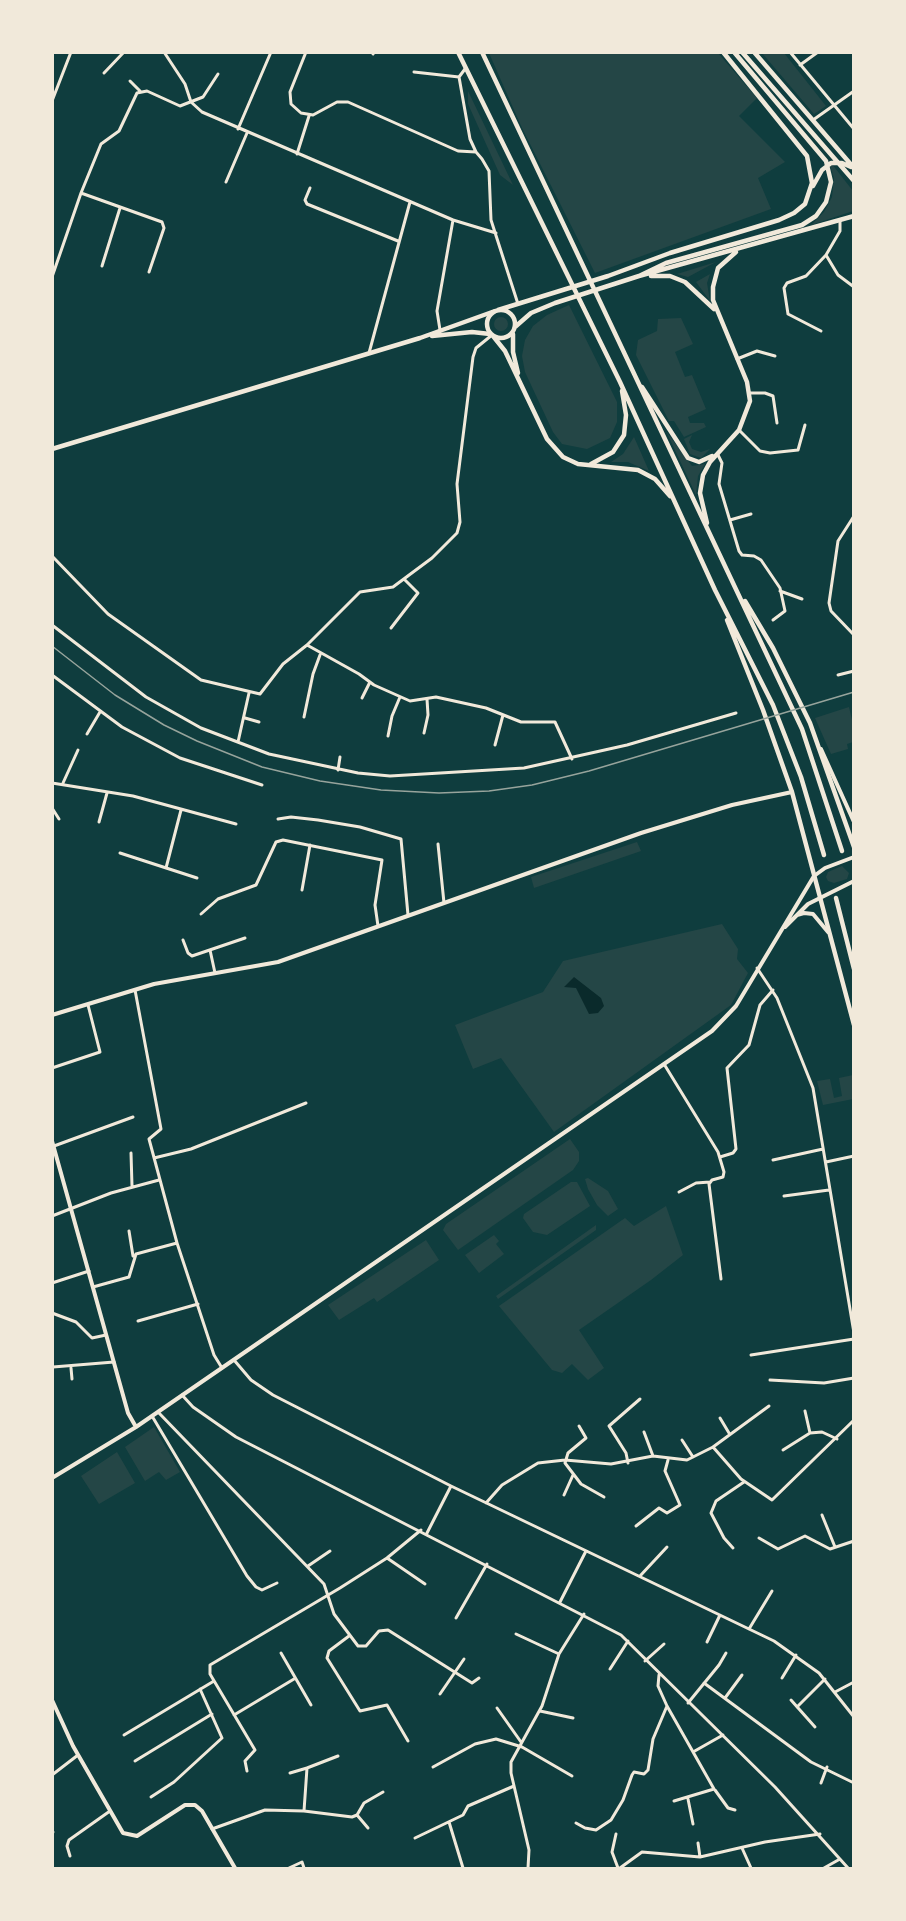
<!DOCTYPE html>
<style>
body{margin:0}
#map{position:relative;width:906px;height:1921px;overflow:hidden;background:#0f3d3e;font-family:Ubuntu,sans-serif}
canvas{display:block}
.frame{position:absolute;inset:0;border:54px solid #f1e9da;pointer-events:none}
</style>
<div id="map">
<canvas width="906" height="1921"></canvas>
<div class="frame"></div>
</div>
<script>
const g = document.querySelector('canvas').getContext('2d');
g.lineJoin = 'round';
function paint(path, color) { g.fillStyle = color; g.fill(path, 'evenodd'); }
const shape = rows => new Path2D(rows.map(r => 'M' + r).join(''));
function strokePath(path, color, width, dash) { g.strokeStyle = color; g.lineWidth = width; g.lineCap = dash ? 'butt' : 'round'; g.setLineDash(dash || []); g.stroke(path); }
paint(shape([
 [489,53,718,53,757,98,739,116,785,162,758,178,771,209,595,273,522,128],
 [762,53,784,53,826,106,814,114],
 [468,91,513,185,500,175,468,104],
 [828,159,853,191,853,211,811,225,824,212,832,197,834,178],
 [716,262,688,277,677,274],
 [710,274,707,283,710,301,696,282],
 [569,305,617,402,617,422,610,438,587,449,562,444,553,432,525,372,522,356,525,340,533,326,547,315],
 '494 324a7 7 0 1 1 14 0a7 7 0 1 1-14 0Z',
 [681,318,693,344,675,352,685,377,692,375,706,409,688,417,690,423,704,423,706,427,684,437,674,421,669,421,636,355,638,340,657,331,658,319],
 [666,431,692,466,705,464,698,476,696,495],
 [692,435,689,442,692,449,701,452,710,449,701,458,690,454,684,439],
 [634,437,649,471,628,462,611,462,623,454],
 [849,707,853,724,853,742,847,744,848,749,831,754,815,718],
 [637,842,641,851,534,888,531,877],
 [842,866,849,873,847,879,834,883,828,881,826,877,828,872],
 [722,924,738,949,737,959,748,973,731,1005,554,1132,501,1058,473,1069,455,1025,543,992,563,961],
 [853,1075,853,1099,823,1105,817,1081,830,1079,834,1098,842,1096,839,1078],
 [570,1139,579,1152,579,1161,573,1170,458,1250,443,1230,446,1224],
 [588,1178,608,1191,618,1209,608,1216,597,1205,588,1189,585,1179],
 [571,1182,577,1182,590,1206,547,1235,533,1232,523,1218,524,1214],
 [666,1206,683,1255,651,1280,579,1330,604,1368,588,1380,572,1364,562,1373,552,1370,499,1306,625,1218,634,1226],
 [596,1225,596,1230,498,1299,496,1296],
 [494,1235,499,1241,496,1244,504,1254,479,1273,465,1255],
 [426,1240,439,1260,377,1302,374,1298,339,1320,328,1305],
 [154,1427,180,1472,166,1480,159,1472,145,1481,125,1447],
 [117,1452,135,1483,99,1504,81,1476]
]), '#244646');
paint(shape([
 [574,977,601,998,604,1006,598,1013,589,1014,576,988,564,987]
]), '#0a2a2b');
strokePath(shape([
 [164,52,185,84,191,102,202,112,453,220,437,311,440,330],
 [306,52,290,92,291,104,301,113,313,115,337,102,348,102,458,151,476,152,482,159,489,171,491,220,518,304],
 [790,52,854,129],
 [373,54,374,52],
 [800,65,818,52],
 [465,69,459,77,470,139,476,152],
 [414,72,459,77],
 [104,73,124,52],
 [130,81,140,91],
 [52,101,71,52],
 [813,120,854,91],
 [238,129,271,52],
 [297,154,309,116],
 [226,182,247,133],
 [310,188,305,200,307,204,398,241],
 [81,193,162,222,164,228,149,272],
 [453,220,496,233],
 [840,221,840,231,826,255,838,275,854,287],
 [102,266,120,208],
 [52,277,81,193,101,144,119,131,137,93,147,91,180,106,203,97,218,74],
 [821,331,788,314,784,288,787,283,806,276,826,255],
 [369,353,410,202],
 [737,359,757,351,775,356],
 [750,393,765,393,773,396,777,423],
 [739,430,760,451,770,453,798,450,805,425],
 [718,455,722,463,719,484,739,551,742,555,754,556,761,560,780,588,785,611,773,620],
 [854,516,838,541,829,603,831,611,854,635],
 [730,520,751,514],
 [52,556,108,614,201,680,260,694,283,664,307,645,360,592,393,587,432,558,457,533,460,522,457,484,473,357,476,348,492,335],
 [780,591,802,599],
 [52,625,146,697,201,728,269,754,358,773,390,776,524,768,627,745,736,713],
 [391,628,418,593,404,579],
 [307,645,359,674,374,685,410,701,436,697,486,708,521,722,555,722,572,759],
 [52,675,122,727,180,758,262,785],
 [838,675,854,671],
 [362,698,370,682],
 [854,707,854,713],
 [304,717,313,674,320,655],
 [245,718,259,722],
 [424,733,428,715,427,699],
 [87,734,100,712],
 [388,736,392,716,400,697],
 [238,742,249,693],
 [495,745,503,715],
 [338,770,340,757],
 [52,783,133,796,236,824],
 [63,783,78,750],
 [52,808,59,819],
 [278,819,291,817,318,820,360,827,401,839,408,915],
 [99,822,107,793],
 [438,844,444,903],
 [120,853,197,878],
 [166,868,181,810],
 [302,890,310,845],
 [201,914,218,899,256,885,276,842,283,840,382,860,375,905,378,926],
 [183,940,188,953,192,956,245,938],
 [210,950,215,973],
 [757,968,777,998,813,1088,854,1333],
 [135,990,161,1129,149,1139,177,1243,214,1355,222,1368],
 [664,1064,718,1152,724,1172,723,1177,712,1180,709,1184,721,1279],
 [52,1068,100,1052,88,1005],
 [54,1146,133,1117],
 [131,1153,132,1186],
 [720,1157,733,1153,736,1149,727,1068,749,1045,760,1005,773,990],
 [154,1158,191,1149,306,1103],
 [773,1160,823,1149],
 [826,1162,854,1156],
 [679,1192,696,1183,710,1182],
 [784,1196,829,1190],
 [52,1216,111,1193,159,1180],
 [129,1231,133,1256],
 [52,1283,89,1271],
 [93,1287,129,1277,136,1254,177,1243],
 [52,1313,76,1322,92,1338,106,1335],
 [138,1321,198,1304],
 [751,1355,854,1339],
 [234,1360,251,1380,273,1395,451,1486,774,1641,819,1673,854,1717],
 [53,1367,114,1362],
 [71,1368,72,1379],
 [770,1380,824,1383,854,1378],
 [182,1395,193,1407,236,1437,621,1635,775,1787,848,1868],
 [805,1411,810,1433],
 [158,1412,324,1584,334,1614,358,1646,366,1646,379,1631,388,1630,472,1683,479,1678],
 [152,1416,247,1576,256,1587,262,1590,277,1583],
 [720,1418,729,1433],
 [579,1426,586,1438,568,1453,565,1463,581,1484,604,1497],
 [644,1432,653,1456],
 [682,1440,693,1457],
 [713,1447,741,1479,772,1500,854,1420],
 [783,1450,810,1433,822,1432,837,1439],
 [628,1463,626,1453,609,1426,640,1399],
 [564,1495,573,1475],
 [486,1503,502,1485,538,1463,565,1460,611,1464,653,1456,687,1460,713,1447,769,1406],
 [822,1515,835,1547],
 [636,1526,659,1508,667,1513,680,1505,665,1471,668,1460],
 [427,1533,451,1486],
 [759,1538,778,1549,805,1536,830,1549,854,1541],
 [733,1548,724,1538,711,1513,716,1501,744,1482],
 [387,1558,425,1584],
 [308,1566,330,1551],
 [640,1576,667,1547],
 [560,1602,586,1551],
 [456,1618,487,1564],
 [749,1629,772,1591],
 [516,1634,559,1654],
 [349,1636,329,1651,327,1658,360,1711,387,1705,408,1741],
 [707,1642,720,1615],
 [281,1653,311,1705],
 [645,1661,664,1644],
 [610,1669,628,1641],
 [659,1675,658,1686,667,1706,714,1789,674,1801],
 [782,1678,796,1655],
 [704,1683,811,1762,854,1783],
 [835,1692,854,1682],
 [440,1694,464,1659],
 [725,1698,742,1675],
 [791,1700,815,1727],
 [688,1703,719,1665,726,1653],
 [797,1707,825,1679],
 [497,1708,521,1742],
 [540,1711,573,1718],
 [234,1715,294,1679],
 [124,1735,214,1681],
 [693,1752,723,1735],
 [135,1761,212,1714],
 [433,1767,475,1744,496,1739,522,1747,572,1776],
 [247,1771,245,1761,255,1750,210,1674,210,1665,340,1588,387,1558,421,1530],
 [290,1773,307,1768],
 [52,1775,78,1755],
 [821,1783,827,1767],
 [715,1790,728,1808,735,1810],
 [151,1797,174,1782,222,1738,200,1689],
 [688,1799,693,1824],
 [304,1811,307,1768,338,1756],
 [357,1815,368,1828],
 [449,1822,463,1868],
 [576,1823,585,1828,596,1830,611,1820,623,1800,632,1775,634,1772,644,1774,648,1770,653,1739,667,1706],
 [212,1829,265,1810,304,1811,352,1817,357,1815,364,1803,383,1792],
 [52,1832,53,1832],
 [616,1834,612,1852,618,1868],
 [415,1838,463,1815,468,1806,514,1786],
 [698,1843,700,1857],
 [742,1848,751,1868],
 [70,1856,67,1846,69,1840,110,1811],
 [289,1868,302,1862,304,1868],
 [528,1868,529,1850,511,1773,511,1762,542,1706,559,1654,584,1614],
 [620,1868,642,1852,700,1857,765,1842,820,1834],
 [824,1868,840,1859]
]), '#f1e9da', 3);
strokePath(shape([
 [52,1015,154,984,278,962,641,833,732,805,792,792],
 [52,1700,73,1746,123,1833,137,1836,185,1805,195,1805,202,1811,235,1868]
]), '#f1e9da', 4);
strokePath(shape([
 [821,749,854,822],
 [797,915,804,913,813,914,828,932],
 [785,927,808,904,854,881],
 [52,1141,128,1413,136,1427],
 [52,1478,136,1427,712,1031,736,1006,814,876,825,868,854,857]
]), '#f1e9da', 4);
strokePath(shape([
 [432,336,472,332,490,334],
 [52,449,420,338,495,311]
]), '#f1e9da', 4.5);
strokePath(shape([
 [458,52,620,382,715,590,773,705,801,777,824,855],
 [482,52,802,729,842,851],
 [742,52,854,181],
 [754,52,854,168],
 [813,186,822,170,831,163,842,163,851,167],
 [639,276,666,263,802,225,816,216,826,202,831,182,826,161,734,52],
 [651,276,670,276,685,282,714,309],
 '487 324a14 14 0 1 1 28 0a14 14 0 1 1-28 0Z',
 [498,310,608,276,670,253,779,220,794,213,805,204,812,183,807,156,723,52],
 [515,327,531,313,555,303,639,276,854,216],
 [513,334,513,352,518,373],
 [493,336,505,351,547,439,563,457,578,464,638,470,655,479,670,496],
 [642,387,688,458,699,462,712,456],
 [591,464,613,452,624,435,626,415,622,391],
 [707,523,700,493,703,475,710,462,739,430,750,401,747,382,713,300,713,287,718,268,736,252],
 [745,601,773,648,810,723,854,847],
 [727,620,763,710,792,792,854,1025],
 [836,898,854,969]
]), '#f1e9da', 4.5);
strokePath(shape([
 [52,646,115,695,164,725,197,741,262,767,320,781,381,790,439,793,489,791,532,785,589,771,854,692]
]), '#97a49c', 1.5);
</script>
